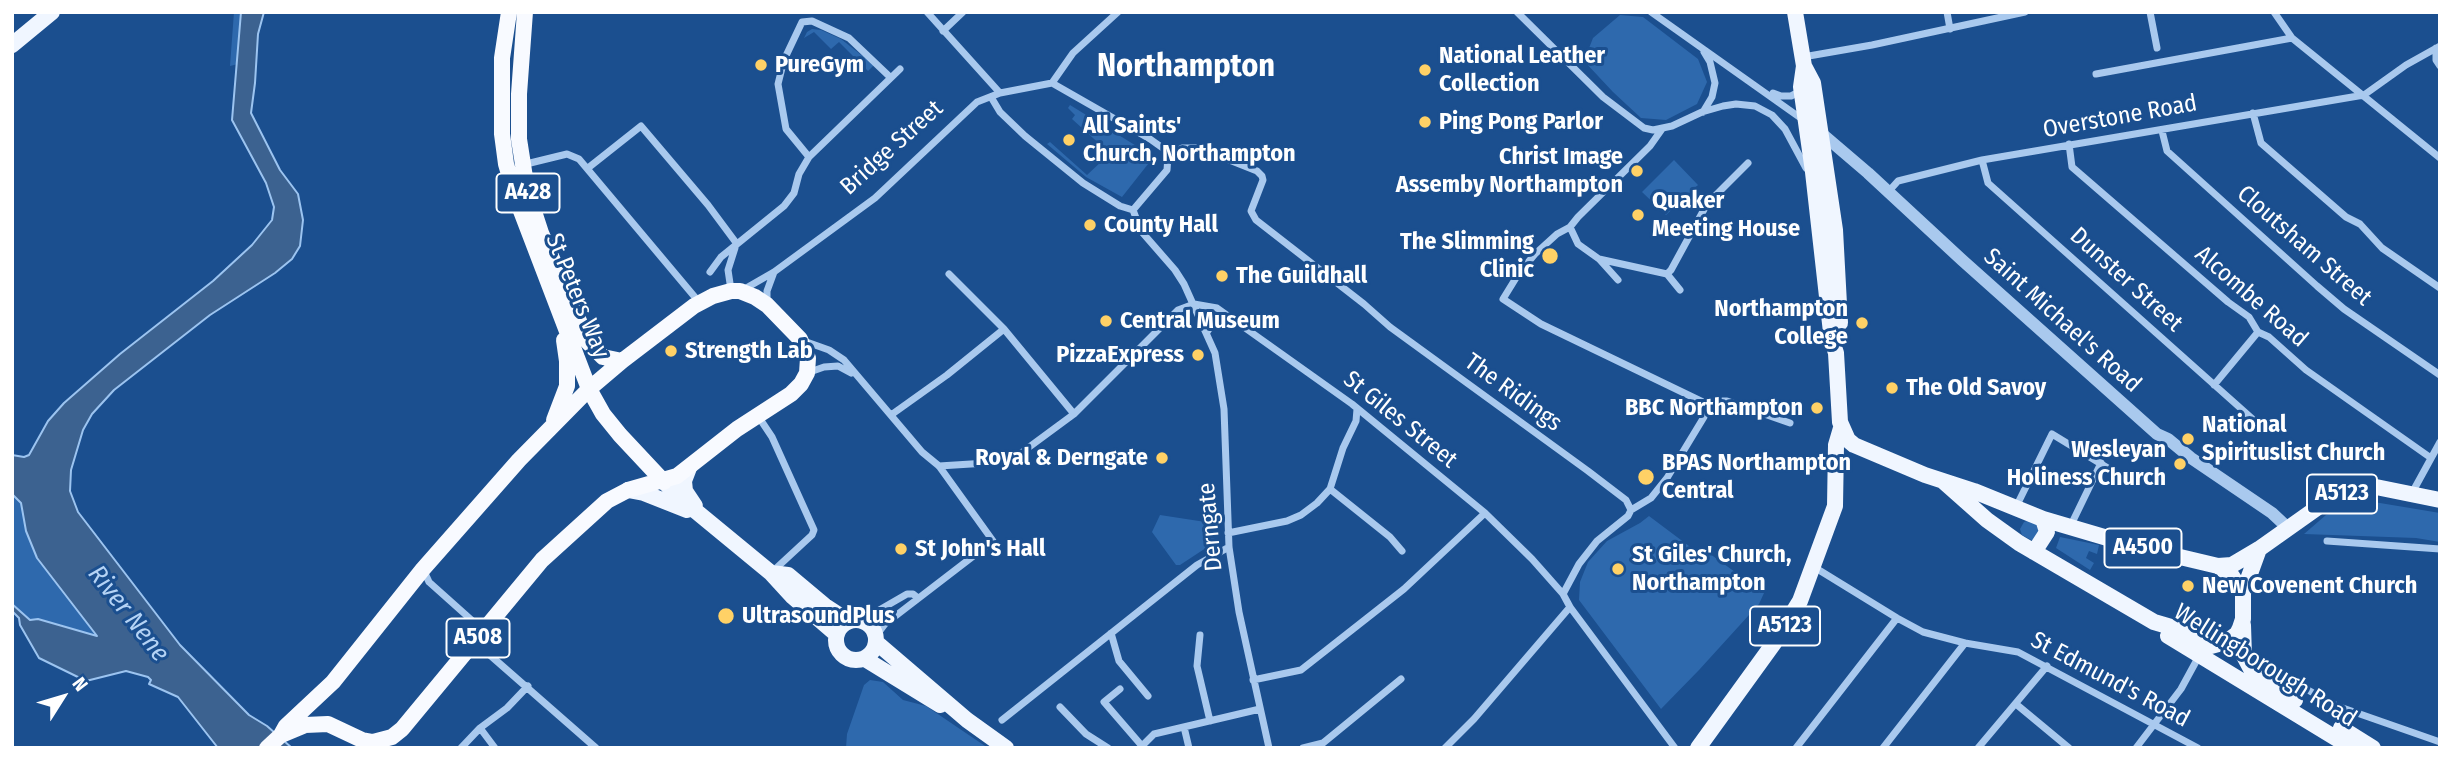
<!DOCTYPE html>
<style>
body{margin:0}
#map{position:relative;width:2452px;height:760px;overflow:hidden;background:#1b4f8f;font-family:"Fira Sans Condensed",sans-serif}
canvas{display:block}
.frame{position:absolute;inset:0;border:14px solid #fff;pointer-events:none}
.north{position:absolute;left:28px;top:662px;width:70px;height:70px;-webkit-text-stroke:5px #1b4f8f;paint-order:stroke;rotate:53deg;font-size:19px;font-weight:700;line-height:28px;text-align:center;color:#fff}
.north::after{content:'';display:block;margin:auto;width:24px;height:32px;background:#fff;clip-path:polygon(50% 0,100% 100%,50% 72%,0 100%)}
</style>
<div id="map">
<canvas width="2452" height="760"></canvas>
<div class="frame"></div>
<div class="north">N</div>
</div>
<script>
const g = document.querySelector('canvas').getContext('2d');
g.lineJoin = 'round';
function paint(path, color) { g.fillStyle = color; g.fill(path, 'evenodd'); }
const shape = rows => new Path2D(rows.map(r => 'M' + r).join(''));
function strokePath(path, color, width, dash) { g.strokeStyle = color; g.lineWidth = width; g.lineCap = dash ? 'butt' : 'round'; g.setLineDash(dash || []); g.stroke(path); }
function write(font, color, halo, rows, align = 'center') {
  g.font = font + ' "Fira Sans Condensed",sans-serif'; g.lineWidth = 6; g.setLineDash([]); g.textBaseline = 'middle'; g.strokeStyle = halo; g.fillStyle = color; for (const [text, x, y, turn = 0] of rows) {
    g.save(); g.translate(x, y); g.rotate((+turn || 0) * Math.PI / 180); g.textAlign = isNaN(turn) ? turn : align; if (halo) g.strokeText(text, 0, 0); g.fillText(text, 0, 0); g.restore();
  }
}
paint(shape([
 [234,12,241,12,238,64,230,66],
 [1620,15,1643,17,1698,59,1707,82,1697,104,1666,120,1641,118,1613,92,1584,61,1593,38],
 [812,29,821,30,841,39,874,65,868,71,839,42,831,49,814,32,804,38,807,32],
 [1070,105,1151,155,1152,159,1122,197,1086,177,1047,144,1050,142,1087,175,1103,160,1098,156,1104,148,1072,119,1075,115,1068,108],
 [1674,160,1698,185,1666,215,1642,192],
 [12,494,21,503,37,558,98,637,38,619,30,620,12,604],
 [2368,501,2440,513,2440,542,2416,538,2304,534,2326,515],
 [1160,515,1212,523,1215,542,1180,565,1176,565,1152,532],
 [1649,516,1701,555,1706,551,1764,593,1759,604,1699,670,1661,709,1579,600,1580,582,1588,562,1607,541,1640,523],
 [2030,520,2039,524,2042,530,2033,541,2022,535,2020,529,2024,522],
 [2060,537,2099,545,2097,554,2089,551,2086,558,2094,563,2090,570,2056,548],
 [870,680,883,682,903,700,926,706,988,748,846,748,847,734,864,685]
]), '#2e69ad');
const water = shape([
 [241,12,264,12,258,34,255,83,251,113,280,170,298,194,303,220,300,246,292,259,275,273,210,315,114,390,92,414,83,430,71,470,70,491,78,512,180,645,249,715,267,726,292,748,218,748,178,697,149,684,151,680,148,677,126,671,86,681,39,658,20,625,19,618,12,611,12,604,30,620,38,619,97,636,37,558,26,531,21,503,12,494,12,455,24,457,29,455,48,421,64,403,120,354,213,281,252,245,272,220,274,207,266,183,232,120,241,12]
]);
paint(water, '#3c6290');
strokePath(water, '#9cc4f0', 2);
strokePath(shape([
 [927,12,1000,93],
 [1517,12,1603,97,1644,128,1653,130,1672,126,1702,112,1723,106,1736,104,1755,106,1772,115,1785,129,1806,168],
 [1651,12,1802,119],
 [1947,12,1950,29],
 [2150,12,2157,48],
 [2274,12,2292,38,2440,158],
 [943,31,963,12],
 [2436,48,2436,60,2440,66],
 [1803,57,1872,45,2025,12],
 [2096,74,2292,38],
 [1052,83,1150,139,1164,149,1168,156],
 [1052,83,1073,53,1118,12],
 [1773,93,1781,96,1791,96,1801,91],
 [991,97,1000,112,1025,136,1083,183,1120,206,1133,210],
 [1703,112,1712,97,1715,83,1710,62,1704,52],
 [2253,113,2261,143,2346,217,2360,224,2382,248,2440,288],
 [1662,129,1650,146,1578,217,1570,227,1557,234,1535,254,1519,273,1503,299,1541,324,1707,404,1714,401,1727,401,1790,423],
 [2162,131,2167,151,2317,286,2344,309,2440,375],
 [2069,144,2072,167,2228,302,2249,317,2258,332,2269,337,2306,370,2431,458],
 [1168,156,1182,148,1199,148,1257,171,1262,176,1263,180,1251,211,1256,220,1364,304,1390,327,1588,471,1626,500,1631,510],
 [809,157,786,129,778,84,784,60,802,22,812,21,849,38,890,77],
 [1982,160,1988,183,2256,422],
 [522,165,567,154,579,159,699,302],
 [588,168,641,126,708,205,737,244],
 [1889,191,1898,181,1982,160,2364,95,2406,65,2440,46],
 [1133,210,1141,231,1175,270,1184,284,1215,353,1224,409,1229,547,1239,612,1269,748],
 [1133,210,1167,170,1168,156],
 [1570,227,1578,244,1599,259,1667,274,1671,270,1707,204,1748,163],
 [1600,260,1618,280],
 [710,272,721,257,784,206,794,193,799,174,809,157,900,69],
 [949,274,1004,329,1074,414],
 [1667,274,1680,290],
 [731,290,728,270,735,248],
 [741,291,774,272,875,198,977,102,1000,93,1052,83],
 [767,305,767,291,774,272],
 [1207,332,1215,320,1229,318],
 [801,340,829,350,844,360,922,452,939,466,993,541,885,624,876,636],
 [807,373,824,367,838,366,851,373],
 [2214,385,2258,332],
 [891,415,947,375,1004,329],
 [758,416,772,437,814,530,812,535,772,572],
 [939,466,1003,462,1017,456,1074,414,1178,310,1194,304,1217,308,1352,404,1485,513,1532,559,1563,594,1570,607,1675,748],
 [1330,489,1390,537,1402,551],
 [2412,493,2440,442],
 [2016,507,2052,434,2111,470],
 [2070,527,2101,463],
 [1228,533,1287,521,1301,515,1317,503,1330,489,1343,448,1356,421,1357,409],
 [2327,541,2440,549],
 [1814,567,1897,618,1923,632,1965,643,2018,652,2198,748],
 [424,571,429,582,476,624,487,627],
 [1563,594,1579,564,1597,541,1628,516,1631,510,1651,498,1667,478,1704,417,1707,404],
 [862,620,907,594,913,594,918,598],
 [1111,633,1119,661,1148,696],
 [1200,635,1197,666,1210,721],
 [475,642,596,748],
 [1253,680,1301,670,1404,589,1485,513],
 [2297,684,2337,706,2440,742],
 [1120,689,1104,702,1142,746],
 [2016,704,2069,748],
 [1060,707,1086,734,1108,748],
 [1002,720,1197,565,1229,547],
 [1184,727,1189,748],
 [480,728,495,748],
 [461,748,480,728,507,708,528,686],
 [1140,748,1154,734,1260,709],
 [1303,748,1323,743,1401,679],
 [1445,748,1474,719,1570,607],
 [1796,748,1897,618],
 [1883,748,1965,643],
 [1978,748,2047,666],
 [2136,748,2181,689,2199,656]
]), '#a9c9ee', 7);
strokePath(shape([
 [1820,132,1868,173,1962,260,2157,434,2168,439,2191,458,2272,513,2288,528]
]), '#a9c9ee', 12);
strokePath(shape([
 [1795,12,1804,66,1813,83,1835,230,1840,323],
 [12,45,52,12],
 [1804,66,1801,87,1813,172,1832,341,1836,353,1840,422,1848,440,1854,445,1925,475,1974,491,2043,519,2138,547,2218,566,2232,576,2243,593,2243,619,2240,628,2237,634,2226,642,2211,646,2171,627,2154,622,2019,543,1987,520,1943,481],
 [689,468,684,481,685,491,695,506],
 [664,482,686,503,771,573,793,597,836,634],
 [628,490,644,493,687,510],
 [2034,552,2047,532,2043,519],
 [2218,566,2232,565,2259,549,2331,498,2354,490,2376,487,2440,500],
 [771,573,788,575,825,606,848,621],
 [2243,593,2259,549],
 '836 640a20 20 0 1 1 40 0a20 20 0 1 1-40 0Z',
 [2243,625,2244,656,2252,671,2295,700],
 [2168,636,2352,748],
 [877,643,967,720,1006,748],
 [865,659,940,705],
 [2341,728,2373,748],
 [1698,748,1774,643,1800,601,1835,506,1836,445,1841,428]
]), '#f0f6ff', 16);
strokePath(shape([
 [509,12,502,58,502,134,506,164,516,198,589,389,603,414,620,435,664,482],
 [525,12,519,94,519,139,527,190,541,233,588,342,603,357,622,361],
 [554,420,567,386,567,361,564,340],
 [267,748,281,735,305,725,328,724,362,740,373,742,392,737,402,729,542,560,607,501,628,490,677,476,737,429,791,394,801,384,807,373,808,358,800,339,767,305,755,297,740,291,731,291,713,296,694,306,622,361,589,389,519,460,423,569,333,682,286,726,281,735]
]), '#f8faff', 16);
for (const [x, y, r, color] of [
 [761,65,7,"#ffd166"],
 [1425,70,7,"#ffd166"],
 [1425,122,7,"#ffd166"],
 [1069,140,7,"#ffd166"],
 [1637,171,7,"#ffd166"],
 [1638,215,7,"#ffd166"],
 [1090,225,7,"#ffd166"],
 [1550,256,9,"#ffd166"],
 [1222,276,7,"#ffd166"],
 [1106,321,7,"#ffd166"],
 [1862,323,7,"#ffd166"],
 [671,351,7,"#ffd166"],
 [1198,355,7,"#ffd166"],
 [1892,388,7,"#ffd166"],
 [1817,408,7,"#ffd166"],
 [2188,439,7,"#ffd166"],
 [1162,458,7,"#ffd166"],
 [2180,464,7,"#ffd166"],
 [1646,477,9,"#ffd166"],
 [901,549,7,"#ffd166"],
 [1618,569,7,"#ffd166"],
 [2188,586,7,"#ffd166"],
 [726,616,9,"#ffd166"]
]) { const dot = new Path2D(); dot.arc(x, y, r, 0, 2 * Math.PI); g.fillStyle = color; g.fill(dot); strokePath(dot, '#1b4f8f', 2.5); }
for (const [x, y, w] of [
 [528,193,63],
 [2342,494,70],
 [2143,548,77],
 [1785,626,70],
 [478,638,63]
]) { const box = new Path2D(); box.roundRect(x - w / 2, y - 19.5, w, 39, 5); g.fillStyle = '#1b4f8f'; g.fill(box); strokePath(box, '#fff', 2); }
write('bold 23px', '#fff', null, [
 ["A428",528,193],
 ["A5123",2342,494],
 ["A4500",2143,548],
 ["A5123",1785,626],
 ["A508",478,638]
]);
write('bold 24px', '#fff', '#1b4f8f', [
 ["National Leather",1439,56],
 ["Collection",1439,84],
 ["PureGym",775,65],
 ["Ping Pong Parlor",1439,122],
 ["All Saints'",1083,126],
 ["Church, Northampton",1083,154],
 ["Christ Image",1623,157,"right"],
 ["Assemby Northampton",1623,185,"right"],
 ["Quaker",1652,201],
 ["Meeting House",1652,229],
 ["County Hall",1104,225],
 ["The Slimming",1534,242,"right"],
 ["Clinic",1534,270,"right"],
 ["The Guildhall",1236,276],
 ["Northampton",1848,309,"right"],
 ["College",1848,337,"right"],
 ["Central Museum",1120,321],
 ["Strength Lab",685,351],
 ["PizzaExpress",1184,355,"right"],
 ["The Old Savoy",1906,388],
 ["BBC Northampton",1803,408,"right"],
 ["National",2202,425],
 ["Spirituslist Church",2202,453],
 ["Wesleyan",2166,450,"right"],
 ["Holiness Church",2166,478,"right"],
 ["Royal & Derngate",1148,458,"right"],
 ["BPAS Northampton",1662,463],
 ["Central",1662,491],
 ["St John's Hall",915,549],
 ["St Giles' Church,",1632,555],
 ["Northampton",1632,583],
 ["New Covenent Church",2202,586],
 ["UltrasoundPlus",742,616]
], 'left');
write('24px', '#fff', '#1b4f8f', [
 ["Overstone Road",2120,117,-10],
 ["Bridge Street",892,148,-42],
 ["Cloutsham Street",2304,246,41],
 ["Dunster Street",2126,280,42],
 ["St Peters Way",577,296,68],
 ["Alcombe Road",2251,297,41],
 ["Saint Michael's Road",2062,321,42],
 ["The Ridings",1513,393,36],
 ["St Giles Street",1400,420,39],
 ["Derngate",1211,527,-95],
 ["Wellingborough Road",2265,666,32],
 ["St Edmund's Road",2110,680,28]
]);
write('italic 26px', '#b5d3f5', '#1b4f8f', [
 ["River Nene",128,614,52]
]);
write('bold 32px', '#fff', '#1b4f8f', [
 ["Northampton",1186,67]
]);
</script>
